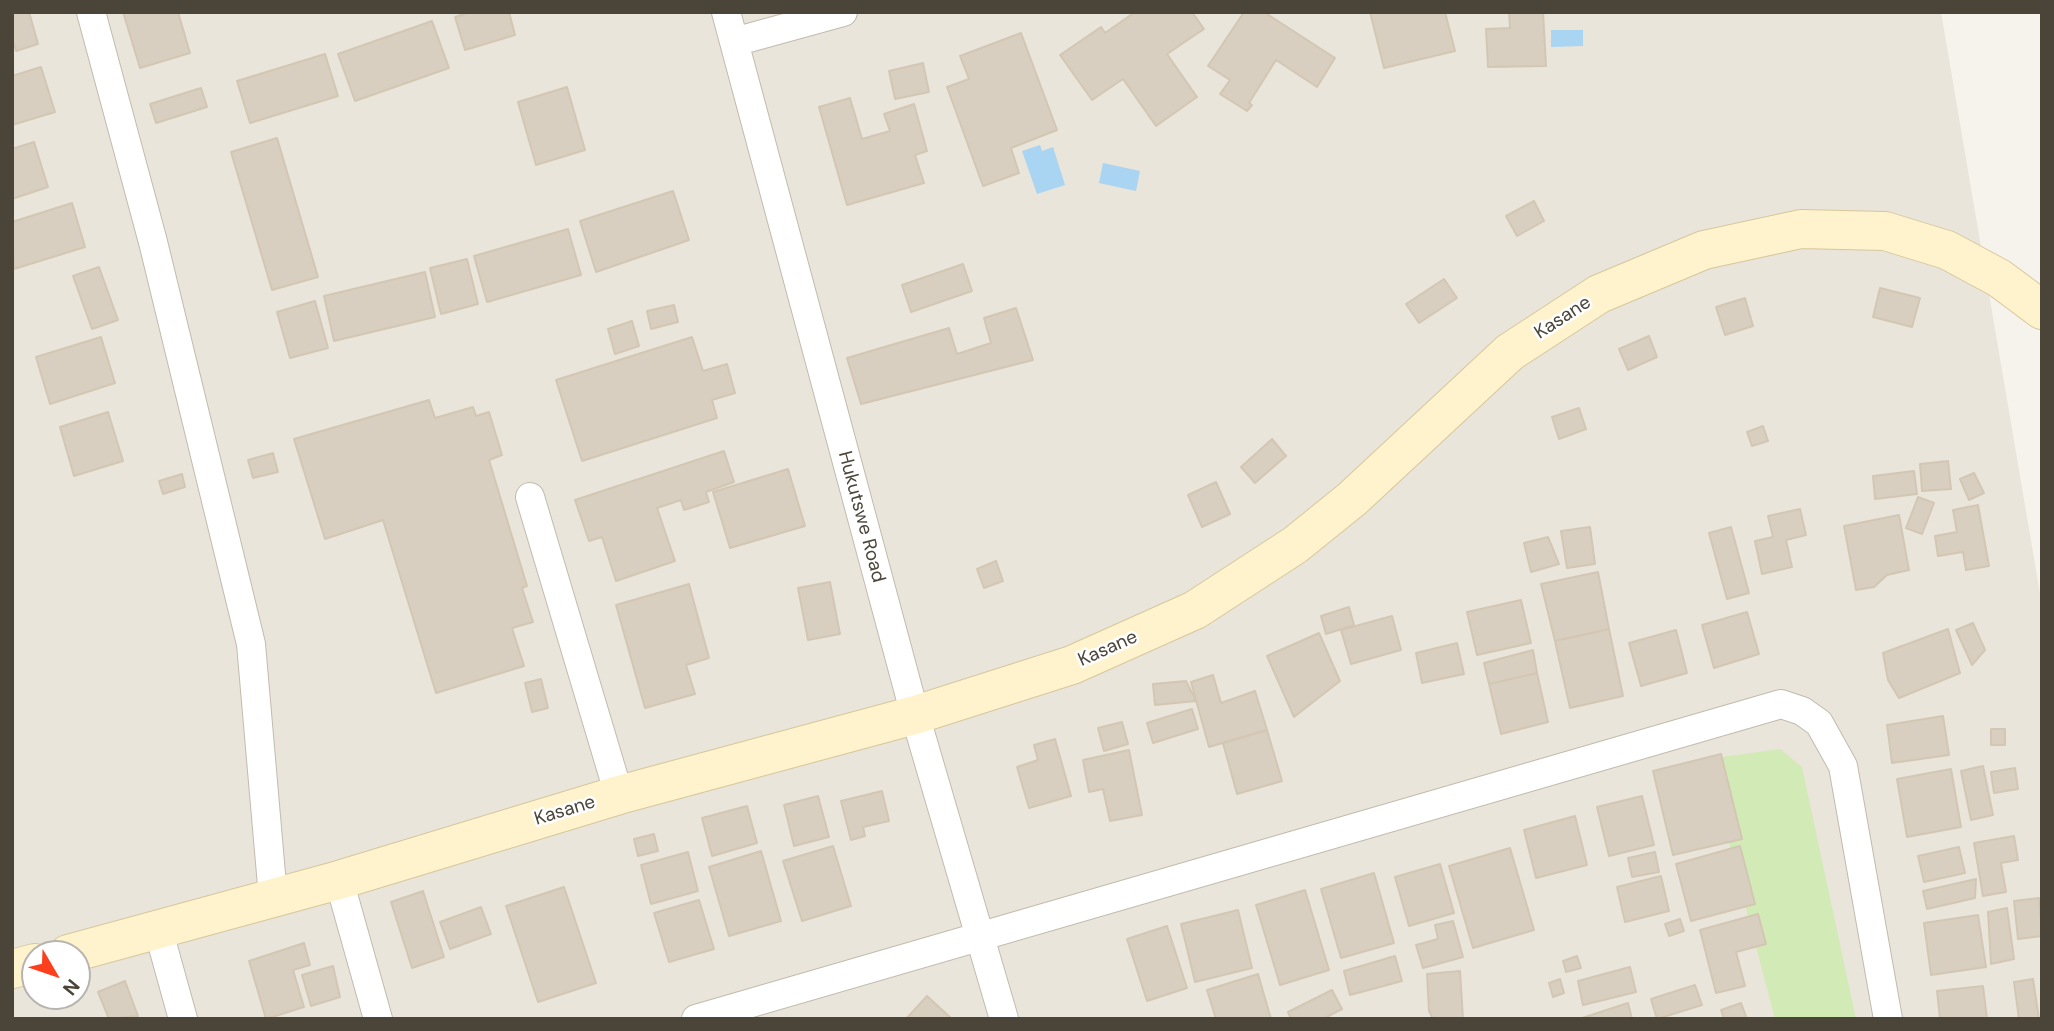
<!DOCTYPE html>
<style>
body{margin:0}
#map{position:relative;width:2054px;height:1031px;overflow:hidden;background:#f6f3ec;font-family:"DM Sans",sans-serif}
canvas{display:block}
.frame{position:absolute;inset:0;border:14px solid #4b4439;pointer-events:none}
.north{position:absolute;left:21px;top:940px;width:70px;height:70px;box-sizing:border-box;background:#fff;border:2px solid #b7b4b0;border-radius:50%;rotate:129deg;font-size:19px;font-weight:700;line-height:28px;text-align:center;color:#4b4439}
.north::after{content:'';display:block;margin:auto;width:24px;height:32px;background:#fc3f1d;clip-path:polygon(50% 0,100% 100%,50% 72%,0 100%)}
</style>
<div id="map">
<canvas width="2054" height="1031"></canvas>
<div class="frame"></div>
<div class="north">N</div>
</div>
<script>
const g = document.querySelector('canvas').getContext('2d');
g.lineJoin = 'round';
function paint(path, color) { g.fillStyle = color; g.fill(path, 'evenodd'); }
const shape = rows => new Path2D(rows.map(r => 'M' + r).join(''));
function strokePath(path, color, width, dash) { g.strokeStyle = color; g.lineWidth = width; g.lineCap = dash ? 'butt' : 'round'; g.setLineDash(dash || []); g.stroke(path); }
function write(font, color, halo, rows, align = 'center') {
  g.font = font + ' "DM Sans",sans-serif'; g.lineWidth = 5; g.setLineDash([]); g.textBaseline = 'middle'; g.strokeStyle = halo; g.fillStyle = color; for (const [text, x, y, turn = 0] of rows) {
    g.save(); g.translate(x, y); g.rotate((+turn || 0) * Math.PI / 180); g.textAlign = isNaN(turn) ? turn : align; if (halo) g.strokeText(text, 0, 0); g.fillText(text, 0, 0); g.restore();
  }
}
paint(shape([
 [12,12,1941,12,2042,605,2042,1019,12,1019],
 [35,954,77,954,77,996,35,996]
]), '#eae5da');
paint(shape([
 [1780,749,1802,767,1856,1019,1775,1019,1707,759]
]), '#d2eab5');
paint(shape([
 [1551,30,1583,30,1583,46,1551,47],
 [1040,145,1042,151,1053,147,1065,185,1037,194,1022,151],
 [1103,163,1140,171,1136,191,1099,183]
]), '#a9d4f2');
const building = shape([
 [12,12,29,12,38,44,16,51,12,37,12,12],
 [123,12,178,12,190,53,140,68,123,12],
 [471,12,509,12,515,35,465,50,455,17,471,12],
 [1135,12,1192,12,1204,29,1167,54,1197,97,1156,126,1123,79,1092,100,1060,55,1101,27,1105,33,1135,12],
 [1244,12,1264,12,1335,58,1317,87,1276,60,1249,103,1252,105,1247,111,1220,94,1230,80,1208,66,1244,12],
 [1370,12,1445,12,1455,51,1384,68,1370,12],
 [1509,12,1543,12,1546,66,1488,67,1486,29,1510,28,1509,12],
 [432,21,449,68,355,101,338,54,432,21],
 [1021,33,1057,130,1011,148,1019,173,983,186,947,87,969,79,960,56,1021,33],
 [325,54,338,96,250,123,237,81,325,54],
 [923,63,929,92,895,99,889,71,923,63],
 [41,67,55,112,12,125,12,76,41,67],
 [567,87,585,150,536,165,518,102,567,87],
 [201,88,207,107,156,123,150,104,201,88],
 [850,98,862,139,890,131,884,114,914,104,927,151,915,155,924,183,847,205,819,107,850,98],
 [277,138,318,277,272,290,231,152,277,138],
 [34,142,48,187,12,199,12,149,34,142],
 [673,191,689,240,596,272,580,221,673,191],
 [1534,201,1544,221,1517,236,1506,216,1534,201],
 [72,203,85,247,14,269,12,222,72,203],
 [568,229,581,275,487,302,474,256,568,229],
 [467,259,478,304,441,314,430,268,467,259],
 [963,264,972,291,911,312,902,285,963,264],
 [99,267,118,320,92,329,73,276,99,267],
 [425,272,435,317,334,341,324,296,425,272],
 [1444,279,1457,298,1419,323,1406,304,1444,279],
 [1880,288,1920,298,1912,327,1873,317,1880,288],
 [1745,298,1753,326,1725,335,1716,307,1745,298],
 [315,301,328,348,290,358,277,312,315,301],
 [674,305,678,322,651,329,647,311,674,305],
 [1016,308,1033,360,861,404,847,358,949,328,957,354,991,343,984,318,1016,308],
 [632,321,639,346,615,354,608,329,632,321],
 [1649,336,1657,357,1628,370,1619,349,1649,336],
 [101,337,115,383,50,404,36,357,101,337],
 [692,337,703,371,727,364,735,393,712,400,717,418,582,461,556,380,692,337],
 [429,400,435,418,473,407,476,416,489,412,502,455,489,460,527,586,522,588,533,622,512,628,524,666,436,693,383,520,325,539,294,439,429,400],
 [1579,408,1586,429,1559,439,1552,417,1579,408],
 [108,412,123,461,74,476,60,427,108,412],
 [1763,426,1768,441,1752,446,1747,432,1763,426],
 [1272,439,1286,456,1255,483,1241,467,1272,439],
 [724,451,734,482,706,492,709,502,684,510,681,500,657,508,675,561,616,581,602,537,589,541,575,500,724,451],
 [273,453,278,472,253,478,248,460,273,453],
 [1948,461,1951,489,1922,491,1920,464,1948,461],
 [788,469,805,526,730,548,713,492,788,469],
 [1914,471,1917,494,1875,499,1873,476,1914,471],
 [1974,473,1984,493,1969,500,1960,479,1974,473],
 [182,474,185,487,163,494,159,481,182,474],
 [1216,482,1230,514,1202,527,1188,495,1216,482],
 [1918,497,1934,503,1922,534,1906,528,1918,497],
 [1978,505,1989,566,1966,570,1963,552,1938,556,1935,536,1957,532,1953,510,1978,505],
 [1800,509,1806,535,1786,540,1792,567,1762,574,1755,541,1773,537,1768,516,1800,509],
 [1899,515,1909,570,1887,575,1874,587,1856,590,1844,526,1899,515],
 [1590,527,1595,564,1567,568,1561,531,1590,527],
 [1731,527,1749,593,1727,599,1709,533,1731,527],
 [1548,537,1559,564,1531,572,1524,543,1548,537],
 [996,561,1003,581,984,588,977,569,996,561],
 [1598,572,1609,629,1555,641,1541,584,1598,572],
 [830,582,840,634,808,640,798,588,830,582],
 [689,584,709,658,686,665,695,694,645,708,616,605,689,584],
 [1521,600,1531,643,1477,655,1467,612,1521,600],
 [1349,607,1354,625,1326,634,1321,616,1349,607],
 [1747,612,1759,654,1714,668,1702,625,1747,612],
 [1392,616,1401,650,1351,664,1341,630,1392,616],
 [1973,623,1985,650,1972,665,1956,630,1973,623],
 [1609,629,1623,696,1570,708,1555,641,1609,629],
 [1948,629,1960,673,1899,698,1888,680,1883,653,1948,629],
 [1676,630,1687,673,1641,686,1629,643,1676,630],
 [1319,633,1340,681,1294,717,1267,656,1319,633],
 [1457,643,1464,674,1422,683,1416,653,1457,643],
 [1533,650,1537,673,1489,684,1484,663,1533,650],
 [1537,673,1548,722,1501,734,1489,684,1537,673],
 [1213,675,1221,703,1255,691,1267,730,1209,747,1191,682,1213,675],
 [541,679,548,708,532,712,525,683,541,679],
 [1186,681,1196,701,1155,705,1153,684,1186,681],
 [1192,709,1198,729,1153,743,1147,723,1192,709],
 [1943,716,1949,755,1892,763,1887,725,1943,716],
 [1122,722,1128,744,1104,751,1098,728,1122,722],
 [1991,729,2005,729,2005,745,1991,745,1991,729],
 [1267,730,1282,781,1237,794,1223,743,1267,730],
 [1055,739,1071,796,1029,808,1017,767,1038,760,1034,745,1055,739],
 [1129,750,1142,815,1110,821,1103,789,1089,792,1083,760,1129,750],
 [1721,754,1742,839,1673,855,1653,771,1721,754],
 [1983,766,1993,815,1971,820,1961,771,1983,766],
 [2015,768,2018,789,1994,793,1991,772,2015,768],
 [1951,769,1961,827,1907,837,1897,779,1951,769],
 [882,791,889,821,863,827,865,836,851,840,841,801,882,791],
 [818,796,829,837,794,846,784,805,818,796],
 [1642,796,1654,845,1609,856,1597,807,1642,796],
 [747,806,757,843,712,856,702,818,747,806],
 [1575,816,1587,865,1536,878,1524,830,1575,816],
 [654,834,658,851,638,856,634,839,654,834],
 [2014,836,2018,860,2001,863,2006,892,1983,896,1974,843,2014,836],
 [833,846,851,906,802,921,783,861,833,846],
 [1740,846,1755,904,1691,921,1676,864,1740,846],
 [1959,847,1965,873,1924,882,1918,856,1959,847],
 [1510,848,1534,930,1473,948,1449,866,1510,848],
 [761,851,781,921,729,936,709,867,761,851],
 [688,852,698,891,651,904,641,865,688,852],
 [1655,852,1659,872,1632,877,1628,858,1655,852],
 [1440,864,1454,913,1409,926,1395,877,1440,864],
 [1374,873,1394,943,1341,958,1321,889,1374,873],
 [1661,876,1669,911,1625,922,1617,887,1661,876],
 [1976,879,1975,898,1927,909,1923,891,1976,879],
 [564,887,596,983,538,1002,506,906,564,887],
 [1305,890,1329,970,1280,985,1256,905,1305,890],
 [423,891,444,957,412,968,391,902,423,891],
 [2039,898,2042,936,2018,939,2014,901,2039,898],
 [699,900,714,949,669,962,654,913,699,900],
 [481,907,491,934,450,949,440,922,481,907],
 [2007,908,2014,959,1991,964,1988,912,2007,908],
 [1238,910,1252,968,1195,982,1181,924,1238,910],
 [1758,914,1766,944,1736,952,1745,986,1716,993,1700,930,1758,914],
 [1978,915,1986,967,1931,975,1924,923,1978,915],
 [1680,919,1684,931,1669,936,1665,924,1680,919],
 [1453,921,1463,957,1423,968,1416,945,1438,939,1435,925,1453,921],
 [1167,926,1187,988,1147,1001,1127,939,1167,926],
 [304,943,310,965,293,970,304,1007,266,1019,249,961,304,943],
 [1395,956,1402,981,1350,995,1344,971,1395,956],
 [1577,956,1581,968,1566,972,1563,961,1577,956],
 [333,966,340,997,311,1006,302,975,333,966],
 [1630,967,1636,992,1583,1005,1578,981,1630,967],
 [1460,971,1463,1019,1433,1019,1429,1011,1427,974,1460,971],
 [1258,974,1271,1019,1216,1019,1207,990,1258,974],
 [1560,979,1564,993,1553,997,1549,983,1560,979],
 [2033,979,2039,1019,2019,1019,2014,982,2033,979],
 [125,981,138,1016,109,1019,98,992,125,981],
 [1695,985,1702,1005,1657,1019,1651,999,1695,985],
 [1983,986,1987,1019,1940,1019,1937,991,1983,986],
 [1332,990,1342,1009,1323,1019,1291,1019,1288,1012,1332,990],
 [927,996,952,1019,906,1019,927,996],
 [1628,1003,1632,1019,1582,1019,1582,1018,1628,1003],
 [1741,1003,1747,1019,1724,1019,1721,1010,1741,1003]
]);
paint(building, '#d8cfc1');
strokePath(building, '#d3c7b4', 2);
const street = shape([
 [91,12,153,242,251,644,273,897],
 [726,12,915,715,1004,1019],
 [734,42,843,12],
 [530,497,619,795],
 [339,880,378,1019],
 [158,929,183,1019],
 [696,1019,1781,704,1802,711,1819,723,1843,766,1888,1019]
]);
const secondary = shape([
 [68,954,339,880,619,795,915,715,1072,665,1195,610,1295,545,1352,499,1510,352,1599,294,1704,250,1801,229,1885,231,1947,250,1999,278,2042,310],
 [12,969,35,963]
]);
strokePath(street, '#c2bbae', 30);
strokePath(secondary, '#d6c79b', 40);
strokePath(street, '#fff', 28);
strokePath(secondary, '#fff3cd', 38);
write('19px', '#4b4439', '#fff', [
 ["Kasane",1563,318,-33],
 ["Hukutswe Road",861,517,75],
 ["Kasane",1108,649,-24],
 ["Kasane",565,811,-17]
]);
</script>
